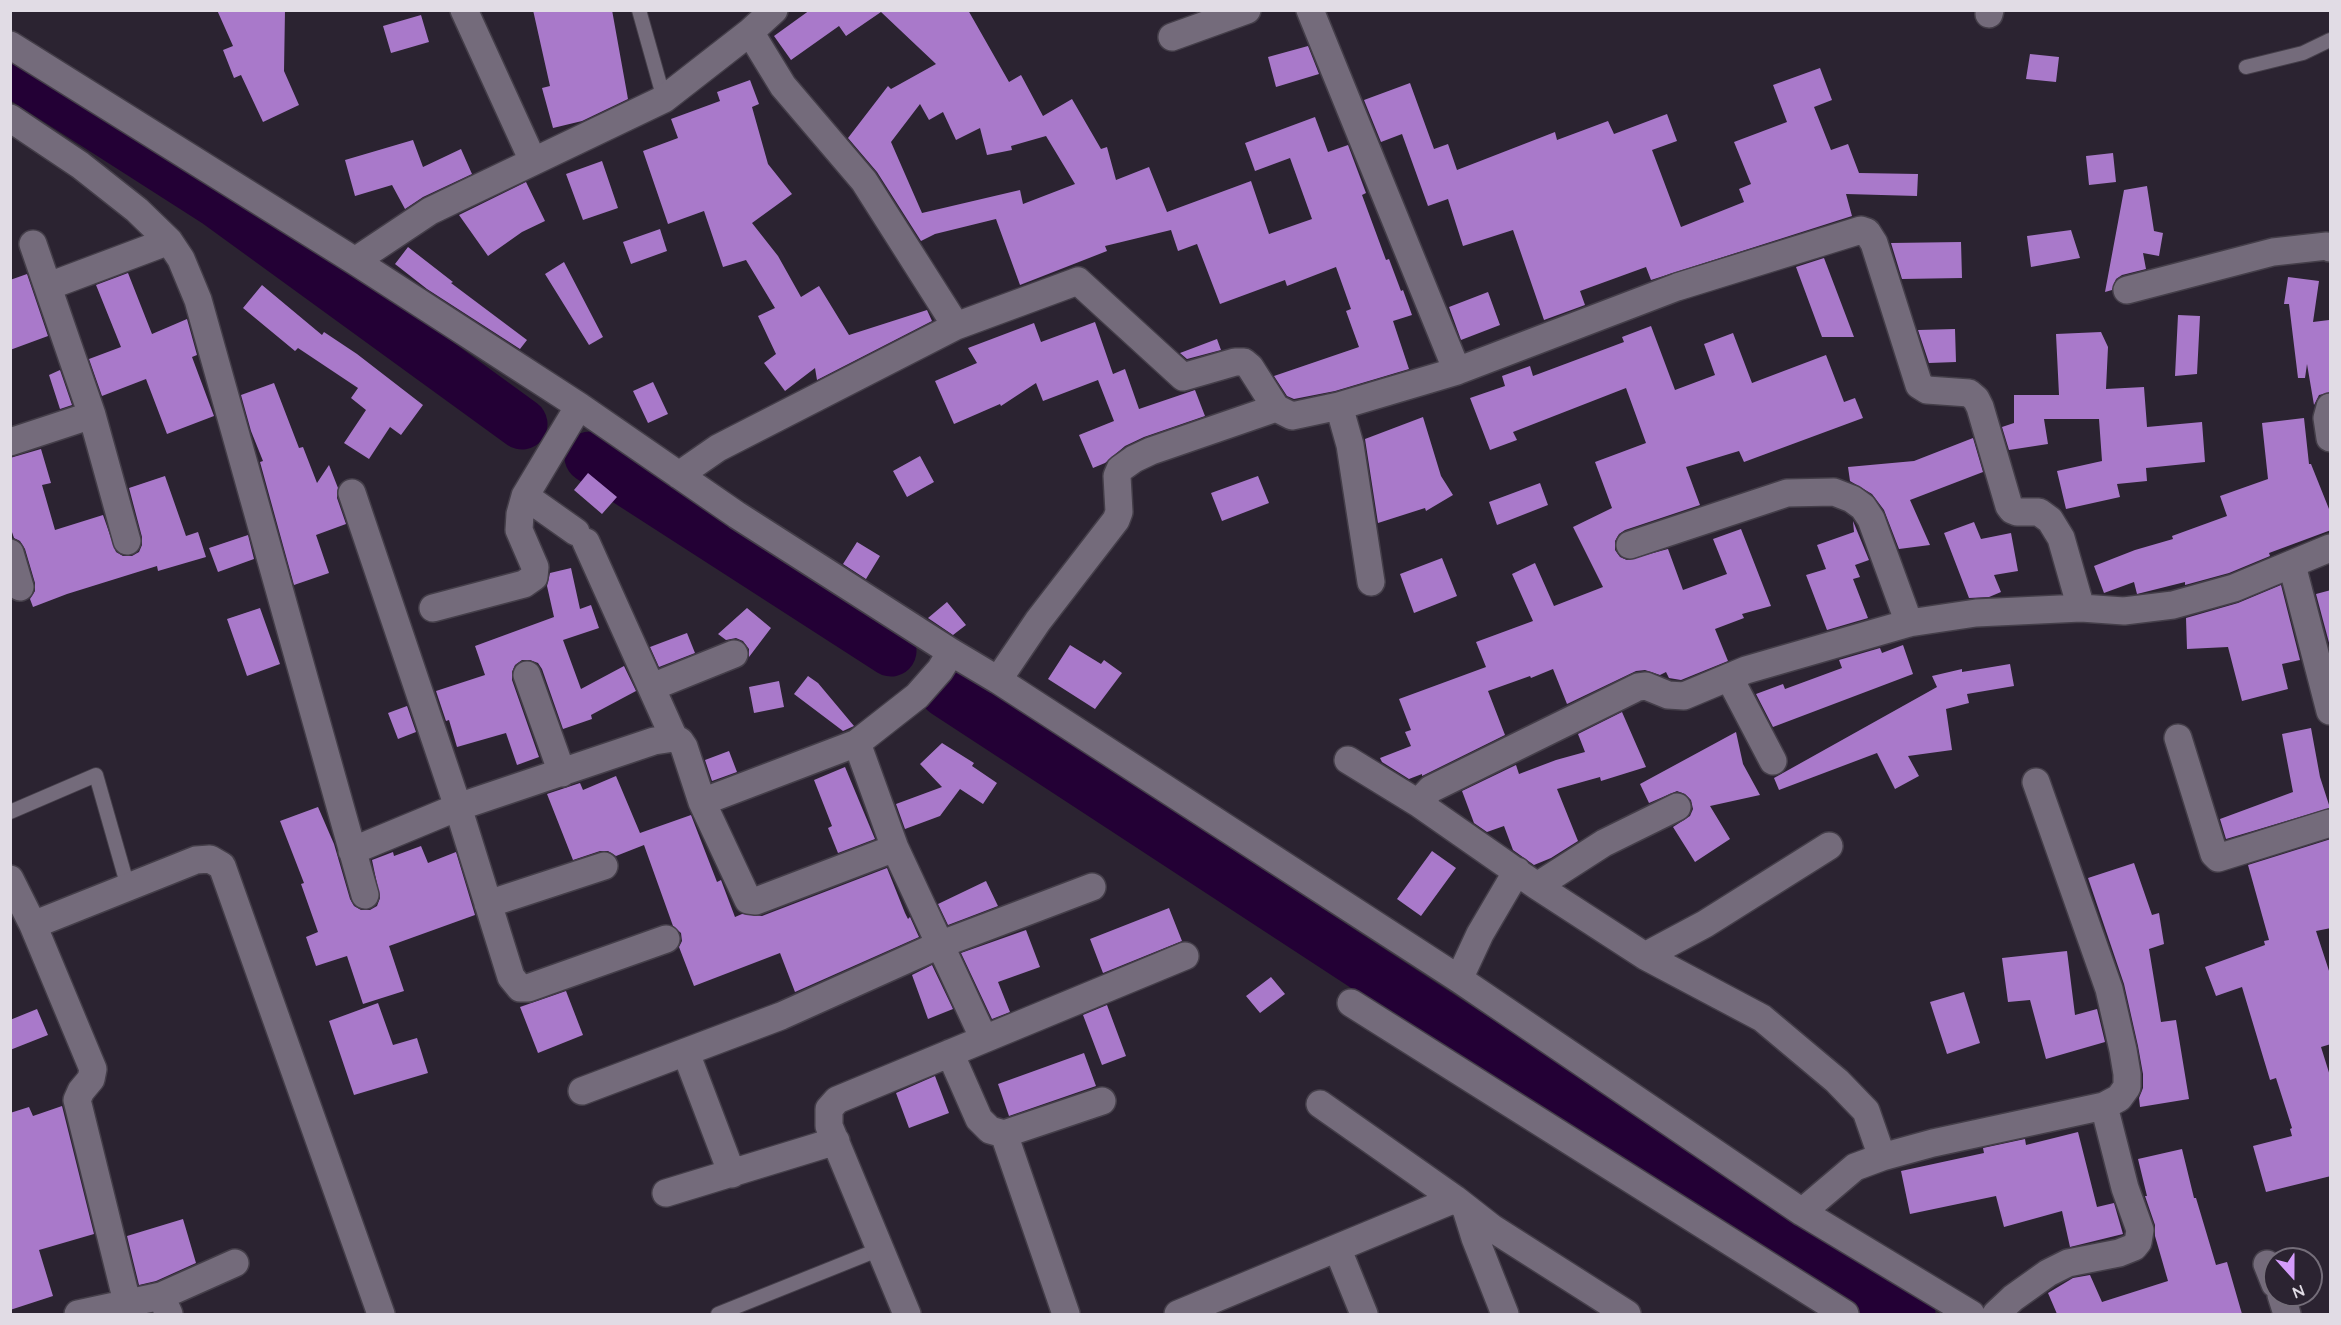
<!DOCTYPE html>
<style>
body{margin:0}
#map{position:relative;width:2341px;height:1325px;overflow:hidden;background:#2b2331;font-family:Quicksand,sans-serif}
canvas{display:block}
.frame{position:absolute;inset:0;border:12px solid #e1dce5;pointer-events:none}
.north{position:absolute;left:2263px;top:1247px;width:60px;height:60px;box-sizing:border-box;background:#2b2331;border:2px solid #746d79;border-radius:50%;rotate:159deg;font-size:16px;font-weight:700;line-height:24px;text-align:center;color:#e1dce5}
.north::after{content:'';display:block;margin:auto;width:21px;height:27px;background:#d49cfb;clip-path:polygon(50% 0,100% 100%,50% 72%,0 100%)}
</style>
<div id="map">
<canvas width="2341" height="1325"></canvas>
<div class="frame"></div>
<div class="north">N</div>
</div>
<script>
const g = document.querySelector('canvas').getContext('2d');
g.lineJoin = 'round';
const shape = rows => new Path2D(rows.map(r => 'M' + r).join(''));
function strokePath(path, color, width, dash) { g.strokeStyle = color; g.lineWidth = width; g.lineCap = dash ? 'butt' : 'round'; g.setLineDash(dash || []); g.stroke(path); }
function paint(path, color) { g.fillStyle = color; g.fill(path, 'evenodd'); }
strokePath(shape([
 [10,70,218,203,522,424],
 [590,457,891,651],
 [945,692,1526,1072,1910,1314]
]), '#230035', 51);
paint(shape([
 [217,10,285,10,284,71,299,105,263,122,241,75,234,78,223,50,233,46],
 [533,10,612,10,628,99,582,121,553,128,542,88,550,86],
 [810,10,968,10,1009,82,1021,75,1043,116,1072,99,1101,149,1107,147,1116,180,1149,167,1167,212,1251,181,1269,234,1312,219,1290,158,1255,171,1245,143,1315,117,1328,152,1348,145,1366,193,1362,195,1386,260,1389,259,1401,291,1403,290,1412,315,1393,321,1409,369,1335,391,1294,399,1287,396,1274,376,1359,347,1346,311,1351,309,1336,267,1287,286,1285,280,1220,304,1197,244,1178,251,1171,230,1105,246,1107,251,1020,285,996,219,935,234,921,241,877,172,848,138,888,86,891,89,936,64,881,12,846,36,839,26,791,60,774,36],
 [920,104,929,120,943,112,956,140,980,128,987,155,1012,150,1011,146,1046,136,1075,184,1023,204,1020,190,922,213,891,142],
 [421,15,429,42,391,53,383,26],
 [1308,46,1319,74,1276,87,1268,57],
 [2030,54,2059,57,2056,82,2026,79],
 [1820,68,1832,100,1814,107,1831,150,1848,144,1859,173,1918,174,1917,196,1846,194,1852,216,1651,280,1646,267,1580,291,1585,305,1544,320,1513,230,1463,246,1448,199,1428,206,1402,134,1381,142,1364,100,1410,83,1434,149,1448,144,1457,170,1555,132,1557,140,1608,121,1614,134,1667,114,1677,141,1652,150,1681,227,1744,202,1739,189,1751,184,1734,142,1787,122,1773,85],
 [750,80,759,104,752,107,768,164,792,194,752,223,778,256,801,297,819,286,849,335,927,310,932,321,817,380,815,368,785,391,764,363,776,354,758,316,775,308,746,260,723,267,704,211,668,224,643,151,678,138,671,119,720,101,717,92],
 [413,140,423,167,461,149,472,174,423,197,405,209,392,185,355,196,345,160],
 [2113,153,2116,182,2089,185,2086,156],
 [602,161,618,208,583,220,566,174],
 [526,182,545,221,522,232,488,256,459,215],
 [2147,186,2154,231,2163,233,2159,256,2143,253,2146,269,2122,275,2116,279,2112,290,2105,292,2124,190],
 [660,229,667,251,631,264,623,242],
 [2071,230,2080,258,2031,267,2027,236],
 [1961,242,1962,278,1902,279,1891,243],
 [408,247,453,282,451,283,527,340,520,349,427,289,395,264],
 [1824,258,1854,337,1822,337,1796,267],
 [564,262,603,337,589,345,545,274],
 [128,273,152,334,187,319,197,355,192,357,214,416,167,434,146,379,102,396,89,359,121,347,96,285],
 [27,274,48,336,10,350,10,280],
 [2288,277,2319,281,2313,322,2329,320,2331,392,2319,395,2314,405,2307,364,2305,378,2298,378,2289,304,2284,304],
 [262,285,322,335,324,332,357,354,423,405,401,435,390,427,369,459,344,443,366,410,351,398,358,388,298,348,295,351,243,308],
 [1488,292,1500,325,1461,340,1449,307],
 [2178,315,2200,316,2197,374,2175,376],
 [1095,322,1113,374,1125,369,1139,409,1195,390,1205,416,1144,437,1125,446,1105,463,1093,468,1079,435,1114,421,1098,380,1043,401,1036,383,1001,406,1000,404,954,424,935,381,977,363,968,348,1034,323,1041,342],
 [1651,326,1675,390,1715,375,1704,344,1733,333,1752,383,1826,355,1844,402,1855,398,1863,418,1744,462,1739,451,1686,467,1700,505,1625,530,1619,534,1615,541,1615,550,1620,557,1627,560,1668,549,1683,590,1727,574,1713,539,1741,529,1771,606,1742,614,1744,618,1715,629,1728,661,1681,680,1669,678,1666,672,1660,675,1645,670,1636,671,1567,704,1553,669,1531,678,1530,676,1488,691,1505,735,1422,776,1422,774,1409,779,1382,762,1380,758,1411,746,1405,732,1411,730,1399,699,1486,667,1476,642,1533,621,1512,574,1535,563,1554,606,1603,587,1573,527,1612,508,1595,462,1646,443,1626,388,1513,432,1517,440,1490,450,1470,398,1505,386,1502,376,1530,366,1533,376,1624,342,1622,337],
 [1955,329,1956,362,1929,363,1918,330],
 [2101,332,2108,347,2106,389,2144,387,2147,427,2202,422,2205,462,2146,468,2147,481,2117,484,2120,497,2066,509,2057,471,2102,461,2099,419,2044,419,2048,444,2009,450,2002,427,2014,423,2014,395,2059,395,2056,334],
 [1217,339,1221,350,1187,359,1180,353],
 [60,370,72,405,60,409,49,375],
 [653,382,668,414,648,423,633,391],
 [274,383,299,448,303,447,317,483,329,465,338,488,337,498,346,524,316,535,329,573,294,585,260,462,263,461,251,431,241,395],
 [1423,417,1441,476,1453,495,1426,511,1425,508,1378,523,1365,439],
 [2304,418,2309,464,2311,464,2331,514,2331,530,2269,553,2270,556,2229,573,2185,585,2185,582,2137,594,2134,582,2104,593,2094,566,2135,550,2173,539,2172,536,2227,516,2220,496,2268,479,2262,423],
 [1973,438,1983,472,1910,500,1930,545,1899,549,1884,510,1872,494,1850,481,1848,467,1914,461],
 [41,449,51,483,42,485,55,530,103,515,116,552,123,556,132,556,139,552,142,545,142,537,129,488,165,476,186,536,198,532,206,557,158,571,157,566,67,594,33,607,30,599,35,591,35,583,25,549,20,541,14,538,10,526,10,458],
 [920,456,934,482,907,497,893,471],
 [588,473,617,497,602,514,574,490],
 [1258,476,1269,503,1222,521,1211,493],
 [1540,483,1548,505,1497,525,1489,502],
 [1853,521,1869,560,1855,565,1860,577,1853,579,1868,618,1827,630,1806,575,1826,569,1817,545,1854,532],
 [1974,522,1981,539,2011,533,2018,571,1994,575,2001,592,1989,597,1969,598,1944,533],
 [248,535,254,559,218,572,209,548],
 [857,542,880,556,866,579,843,564],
 [1442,558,1457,596,1414,613,1400,574],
 [571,568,580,609,591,605,599,628,563,640,581,689,624,666,636,691,591,715,592,719,563,729,542,669,538,663,530,660,522,660,515,665,512,672,512,680,539,757,517,765,506,733,457,747,449,720,446,721,436,691,485,675,475,646,554,617,547,586,550,573],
 [2281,585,2300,660,2282,664,2288,689,2242,701,2228,647,2187,649,2186,618,2238,603],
 [2331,590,2331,650,2316,594],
 [947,602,966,625,953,635,928,618],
 [260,608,280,664,247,676,227,619],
 [747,608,771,628,749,657,749,649,743,641,736,638,726,640,718,634],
 [687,633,695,653,659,667,650,647],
 [1070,645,1101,664,1104,660,1122,673,1095,709,1048,679],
 [1903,645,1913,674,1773,727,1756,694,1783,684,1785,689,1842,668,1839,660,1880,648,1882,653],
 [2010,664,2014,686,1967,694,1969,703,1946,709,1952,750,1908,756,1919,776,1895,789,1877,753,1779,790,1774,778,1937,687,1932,676,1962,669,1962,672],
 [808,676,818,683,854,726,843,731,794,694],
 [779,681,784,707,754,713,749,687],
 [407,706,416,732,398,739,388,713],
 [1622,712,1646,767,1601,781,1600,777,1557,789,1578,841,1551,858,1534,865,1513,850,1504,826,1487,832,1474,823,1462,791,1516,765,1519,774,1556,760,1585,752,1578,734],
 [2311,728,2320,777,2330,808,2226,839,2220,819,2293,792,2282,734],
 [1736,732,1743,764,1760,795,1710,806,1730,839,1695,862,1673,827,1690,816,1693,809,1691,800,1685,794,1677,791,1649,803,1640,784],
 [942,743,974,763,972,766,997,783,983,804,960,789,940,816,905,829,896,804,942,787,920,764],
 [729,751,737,772,712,781,705,760],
 [845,767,875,839,838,853,828,828,832,826,814,780],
 [616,776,640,833,691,815,717,882,721,880,735,917,742,914,762,916,887,868,905,913,908,919,910,917,919,937,795,992,780,953,694,986,679,947,682,941,681,933,673,926,644,845,616,856,608,851,600,851,573,860,547,794,580,783,583,790],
 [318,807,334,844,350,899,354,906,361,910,370,910,377,906,380,898,372,860,393,852,394,856,421,846,428,863,456,852,475,915,389,946,404,991,363,1004,347,956,316,966,306,937,318,932,301,884,304,883,280,821],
 [2331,839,2331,928,2316,931,2331,977,2331,1044,2321,1047,2331,1079,2331,1176,2266,1192,2253,1146,2292,1136,2290,1129,2292,1128,2276,1078,2270,1080,2242,987,2216,996,2205,967,2265,945,2264,941,2269,940,2248,865],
 [1432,851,1456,868,1421,916,1397,899],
 [2134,863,2152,915,2159,913,2164,944,2149,949,2161,1022,2176,1020,2189,1099,2140,1107,2139,1098,2143,1088,2143,1074,2138,1046,2124,984,2088,878],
 [986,881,998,906,948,925,938,904],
 [1169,908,1182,941,1103,973,1090,939],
 [1026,930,1040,967,998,982,1010,1012,992,1019,961,953],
 [2067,951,2075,1015,2097,1009,2105,1042,2046,1059,2030,1000,2008,1002,2002,958],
 [932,965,953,1009,928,1019,912,975],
 [1271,977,1285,994,1260,1013,1246,996],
 [566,991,583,1035,538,1053,520,1007],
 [1964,992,1980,1043,1947,1054,1930,1002],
 [378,1003,393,1045,417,1038,428,1073,354,1095,329,1021],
 [1107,1005,1126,1056,1102,1065,1083,1015],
 [37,1009,48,1035,10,1050,10,1020],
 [1084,1053,1096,1086,1009,1116,998,1084],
 [935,1076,949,1113,909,1128,896,1093],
 [62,1106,94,1234,39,1250,53,1296,10,1310,10,1113,29,1107,33,1116],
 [2078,1132,2097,1207,2114,1203,2123,1234,2070,1247,2062,1211,2004,1227,1996,1196,1910,1214,1901,1171,1984,1153,1983,1148,2025,1139,2026,1145],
 [2182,1149,2194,1198,2196,1198,2216,1265,2227,1262,2242,1314,2057,1314,2048,1293,2073,1278,2090,1275,2102,1302,2168,1281,2155,1236,2155,1225,2145,1196,2147,1196,2138,1159],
 [183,1219,196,1263,156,1281,139,1285,127,1236]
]), '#a979ca');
const service = shape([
 [639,10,664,99],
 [2246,67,2303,53,2330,40],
 [10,812,96,775,128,887],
 [718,1314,880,1249]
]);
const minor = shape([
 [464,10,533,161],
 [1310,10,1457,371],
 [1989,14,1990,10],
 [750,32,774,10],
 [1172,37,1247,10],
 [10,45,355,261,579,406,737,515,951,652,998,680,1459,979,1802,1212,1971,1314],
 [10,118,80,165,137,210,169,241,181,259,198,300,365,895],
 [33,244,92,415,127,541],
 [355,261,430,211,664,99,750,32,783,86,864,181,956,326,1078,281,1183,377,1235,362,1244,362,1250,367,1276,408,1292,416,1339,406,1457,371,1677,287,1861,230,1867,232,1874,243,1919,385,1927,390,1969,393,1976,399,1980,407,2009,506,2012,510,2017,512,2039,512,2050,520,2061,538,2081,608],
 [49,286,169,241],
 [2127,290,2273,252,2327,246,2330,248],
 [1339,406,1350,445,1371,582],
 [2330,407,2327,418,2330,438],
 [10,442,92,415],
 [679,475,718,448,956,326],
 [352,493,458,807,511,977,520,988,528,988,666,939],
 [525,496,576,532],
 [586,542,674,738,680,741,684,747,702,802,748,900,756,901,895,848],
 [1630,545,1787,493,1834,492,1852,499,1863,507,1871,519,1909,623],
 [10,553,20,587],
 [2292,565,2330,711],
 [433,608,524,584,534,577,535,567,519,530,520,514,525,496,579,406],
 [527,675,562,773],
 [1729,677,1773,761],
 [998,680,1038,621,1116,520,1119,512,1117,476,1120,469,1134,459,1151,451,1276,408],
 [652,687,734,654],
 [2178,738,2214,854,2218,858,2330,823],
 [857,743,895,848,984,1039],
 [1348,760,1418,803],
 [702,802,857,743,917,696,940,670,951,652],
 [352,851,458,807,654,741,674,738],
 [10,879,33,925,93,1069,91,1079,81,1091,77,1100,127,1302],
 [1537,886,1604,843,1677,807],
 [488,904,604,866],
 [33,925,196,860,210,859,222,866,381,1314],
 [1645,956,1705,924,1829,846],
 [1459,979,1480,934,1517,871],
 [1351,1003,1845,1314],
 [686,1053,732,1174],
 [950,1053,979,1119,990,1130,1004,1134,1102,1101],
 [582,1091,781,1016,939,945,1092,887],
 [1320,1104,1455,1199,1492,1228,1627,1314],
 [1004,1134,1066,1314],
 [1882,1157,1866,1111,1837,1081,1762,1018,1645,956,1537,886,1418,803,1431,789,1638,687,1646,686,1668,695,1684,696,1746,670,1909,623,1976,613,2081,608,2124,611,2173,605,2234,588,2330,548],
 [666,1193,836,1141],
 [1466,1209,1475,1238,1505,1314],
 [1802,1212,1855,1167,1882,1157,1933,1143,2104,1106,2119,1098,2127,1087,2127,1074,2123,1050,2109,989,2036,782],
 [1338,1250,1364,1314],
 [2267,1264,2275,1284],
 [2281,1295,2287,1314],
 [161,1296,235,1263],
 [78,1314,161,1296,169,1314],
 [907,1314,829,1126,829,1109,837,1100,1185,956],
 [1178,1314,1455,1199],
 [1996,1314,2013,1298,2048,1273,2068,1263,2119,1253,2134,1247,2138,1242,2140,1230,2125,1188,2104,1106]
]);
strokePath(service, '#443e49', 16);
strokePath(minor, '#443e49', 30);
strokePath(service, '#746b7b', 14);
strokePath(minor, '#746b7b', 27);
</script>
